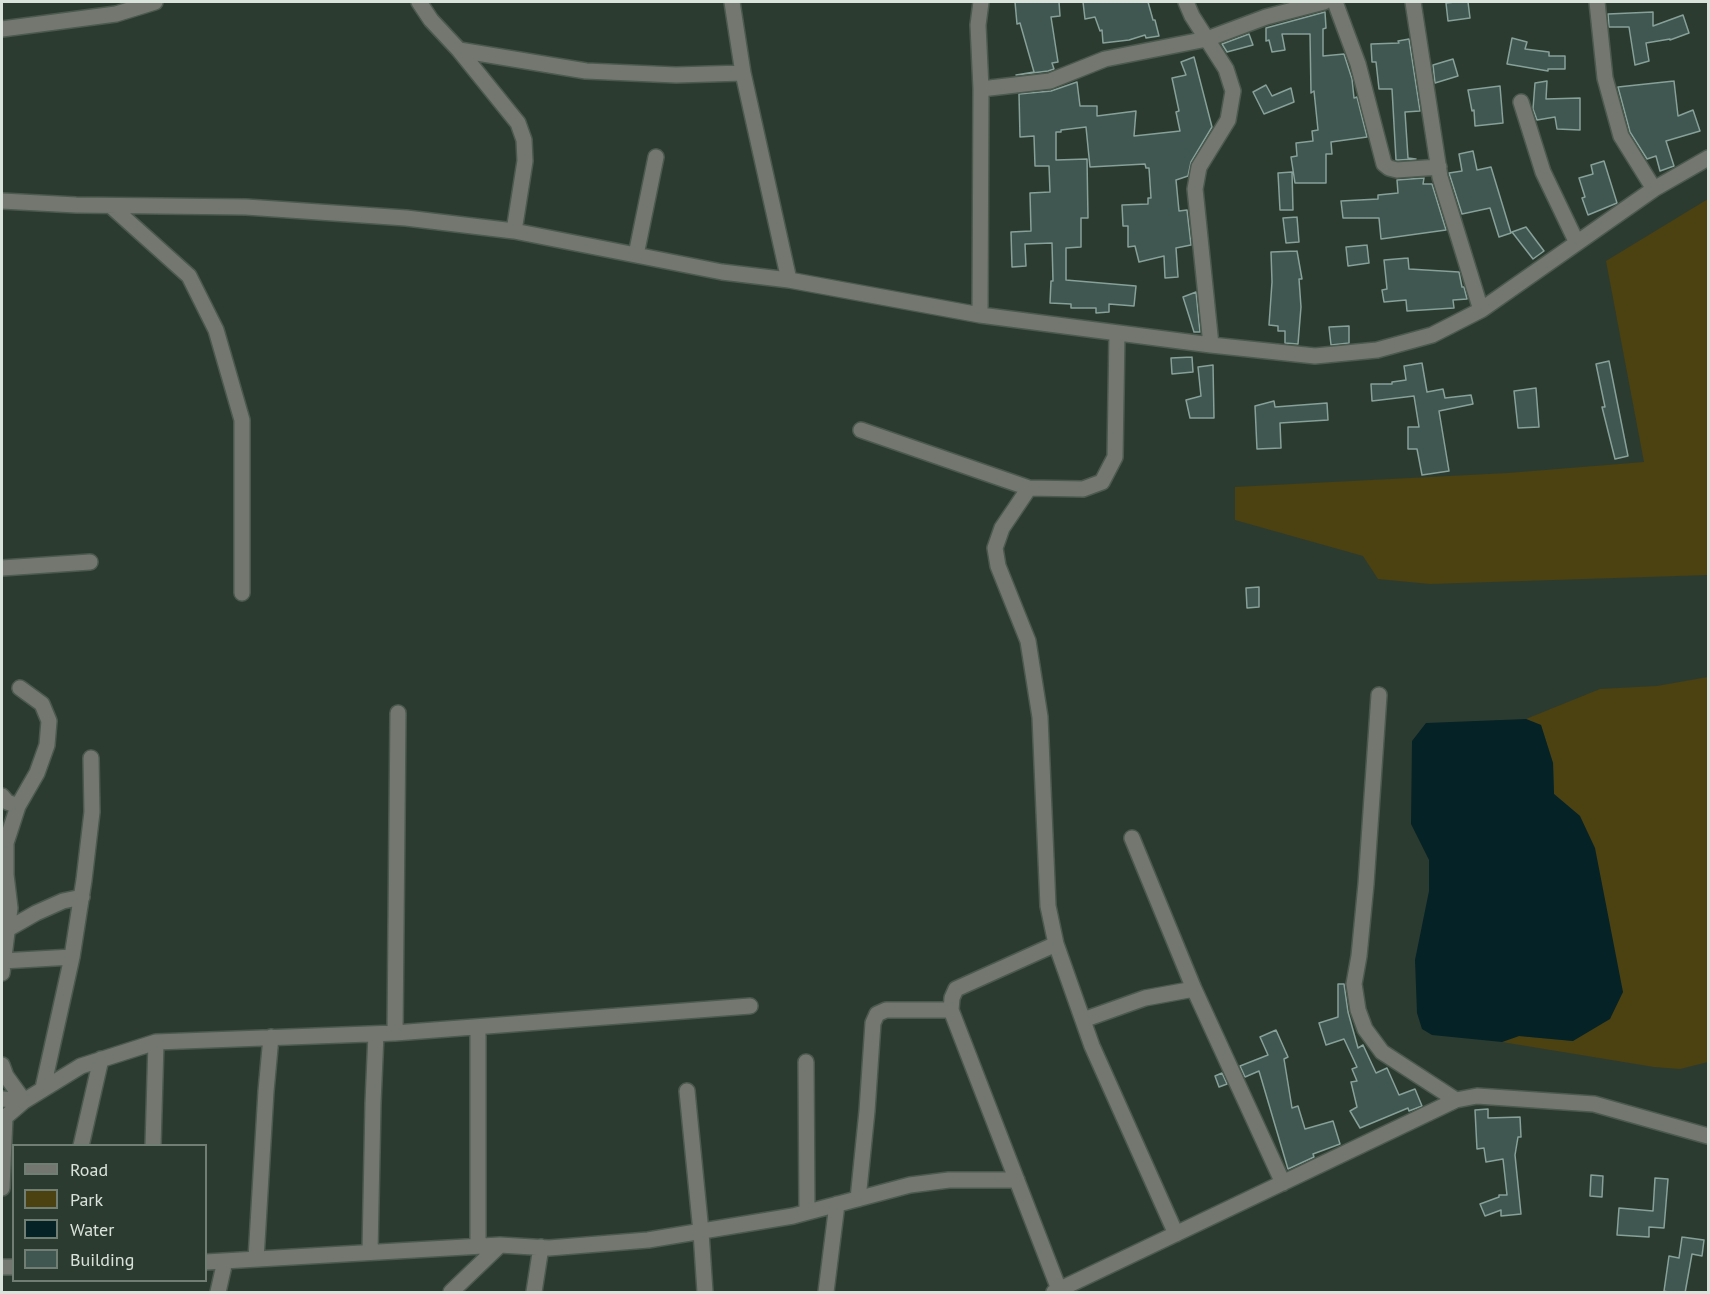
<!DOCTYPE html>
<style>
body{margin:0}
#map{position:relative;width:1710px;height:1294px;overflow:hidden;background:#2c3b2f;font-family:"PT Sans",sans-serif}
canvas{display:block}
.frame{position:absolute;inset:0;border:3px solid #d9e3db;pointer-events:none}
.legend{position:absolute;left:12px;top:1144px;width:195px;height:138px;box-sizing:border-box;background:#2c3b2f;border:2px solid #717e74;margin:0;padding:8px 10px;list-style:none;font-size:18px;color:#d9e3db}
.legend li{display:flex;align-items:center;gap:12px;height:30px}
.legend b{width:30px;border:2px solid #717e74}
</style>
<div id="map">
<canvas width="1710" height="1294"></canvas>
<div class="frame"></div>
<ul class="legend">
<li><b style="height:8px;background:#74776f"></b>Road</li>
<li><b style="height:16px;background:#4c4111"></b>Park</li>
<li><b style="height:16px;background:#052226"></b>Water</li>
<li><b style="height:16px;background:#405751"></b>Building</li>
</ul>
</div>
<script>
const g = document.querySelector('canvas').getContext('2d');
g.lineJoin = 'round';
function paint(path, color) { g.fillStyle = color; g.fill(path, 'evenodd'); }
const shape = rows => new Path2D(rows.map(r => 'M' + r).join(''));
function strokePath(path, color, width, dash) { g.strokeStyle = color; g.lineWidth = width; g.lineCap = dash ? 'butt' : 'round'; g.setLineDash(dash || []); g.stroke(path); }
paint(shape([
 [1708,199,1708,575,1430,584,1378,579,1363,556,1235,520,1235,487,1508,473,1644,462,1606,261],
 [1708,677,1708,1062,1680,1069,1654,1067,1502,1042,1519,1036,1573,1041,1580,816,1554,794,1553,763,1541,725,1526,719,1600,689,1657,686]
]), '#4c4111');
paint(shape([
 [1526,719,1541,725,1553,763,1554,794,1580,816,1595,848,1623,992,1610,1019,1573,1041,1519,1036,1502,1042,1432,1035,1422,1029,1417,1013,1415,960,1429,891,1429,860,1411,824,1412,741,1426,723]
]), '#052226');
const building = shape([
 [1015,2,1059,2,1060,16,1051,17,1058,62,1052,63,1054,69,1048,71,1016,75,1034,72,1020,23,1017,24,1015,2],
 [1083,2,1148,2,1153,20,1155,20,1159,36,1146,38,1145,35,1129,40,1103,43,1102,30,1100,31,1095,17,1085,19,1083,2],
 [1455,2,1468,2,1470,18,1448,21,1446,3,1455,2],
 [1325,12,1326,28,1323,29,1323,56,1344,54,1352,79,1354,98,1357,97,1367,137,1331,142,1332,154,1326,154,1326,183,1295,183,1291,157,1297,156,1296,143,1313,141,1312,131,1318,130,1314,91,1311,93,1310,34,1282,34,1285,50,1272,52,1269,40,1266,41,1266,28,1325,12],
 [1653,12,1653,26,1683,15,1689,33,1670,40,1670,39,1646,43,1649,61,1635,65,1629,27,1609,27,1608,14,1653,12],
 [1249,34,1253,45,1227,52,1222,44,1249,34],
 [1512,38,1527,42,1525,49,1549,52,1549,56,1565,56,1565,69,1548,69,1548,71,1507,64,1512,38],
 [1409,39,1420,111,1405,112,1408,158,1416,159,1398,160,1396,160,1392,89,1379,89,1376,62,1372,62,1371,44,1399,43,1398,41,1409,39],
 [1194,57,1212,127,1191,162,1188,176,1176,180,1179,211,1187,210,1191,245,1176,248,1178,277,1165,278,1164,256,1139,262,1135,246,1128,247,1128,226,1123,226,1122,205,1148,204,1148,198,1151,198,1149,168,1146,168,1145,164,1090,167,1086,127,1061,130,1061,132,1056,132,1056,160,1087,159,1088,218,1081,218,1081,247,1066,248,1066,280,1136,286,1134,306,1109,304,1109,312,1096,313,1096,308,1071,308,1071,304,1050,303,1051,281,1053,281,1052,243,1025,244,1026,266,1012,267,1011,232,1031,231,1030,193,1050,192,1049,166,1035,166,1034,136,1020,137,1019,94,1051,91,1077,82,1080,106,1097,106,1097,116,1136,111,1134,136,1180,131,1176,112,1179,111,1172,78,1186,75,1181,62,1194,57],
 [1453,59,1458,76,1435,83,1433,65,1453,59],
 [1547,81,1546,99,1580,98,1580,130,1557,129,1555,117,1537,120,1533,109,1535,83,1547,81],
 [1674,81,1678,116,1693,110,1700,131,1666,141,1674,166,1660,171,1656,156,1647,159,1630,132,1618,87,1674,81],
 [1266,85,1272,96,1291,88,1294,102,1264,114,1253,92,1266,85],
 [1500,86,1503,123,1475,126,1474,110,1472,111,1468,90,1500,86],
 [1473,151,1477,170,1491,167,1511,233,1499,237,1490,208,1462,214,1449,173,1462,171,1459,154,1473,151],
 [1604,161,1617,203,1588,215,1582,198,1585,197,1579,178,1593,174,1591,165,1604,161],
 [1292,172,1293,210,1280,210,1278,173,1292,172],
 [1424,178,1423,184,1432,184,1446,230,1381,239,1379,218,1343,218,1341,201,1378,199,1378,195,1398,193,1397,180,1424,178],
 [1297,217,1299,242,1286,243,1283,218,1297,217],
 [1526,227,1544,251,1533,259,1512,232,1526,227],
 [1367,245,1369,263,1348,266,1346,247,1367,245],
 [1297,251,1302,279,1299,279,1301,307,1298,344,1285,343,1285,331,1278,331,1278,326,1269,325,1272,282,1271,252,1297,251],
 [1408,258,1409,269,1459,272,1462,287,1464,287,1467,299,1453,300,1454,308,1407,311,1406,300,1384,302,1382,290,1387,289,1384,260,1408,258],
 [1196,292,1200,332,1194,332,1183,297,1196,292],
 [1349,326,1349,343,1331,345,1329,327,1349,326],
 [1192,357,1193,372,1172,374,1171,358,1192,357],
 [1609,361,1628,456,1615,459,1602,407,1605,407,1596,364,1609,361],
 [1422,363,1427,392,1443,389,1445,398,1471,395,1473,404,1439,411,1449,471,1422,475,1417,449,1408,449,1408,427,1419,427,1414,396,1372,401,1371,384,1392,384,1392,382,1406,380,1404,366,1422,363],
 [1213,365,1214,418,1190,418,1186,400,1201,396,1198,367,1213,365],
 [1536,388,1539,427,1518,428,1514,391,1536,388],
 [1274,401,1275,407,1327,403,1328,420,1280,423,1281,448,1257,449,1255,406,1274,401],
 [1259,587,1259,607,1247,608,1246,588,1259,587],
 [1338,984,1344,984,1348,1012,1358,1048,1363,1045,1376,1073,1387,1068,1399,1095,1415,1089,1422,1106,1409,1111,1408,1108,1360,1128,1350,1111,1357,1107,1351,1082,1357,1081,1352,1069,1357,1067,1344,1039,1326,1045,1319,1023,1338,1017,1338,984],
 [1276,1030,1288,1057,1284,1059,1292,1108,1298,1106,1305,1129,1333,1121,1340,1144,1313,1154,1314,1157,1288,1169,1259,1071,1245,1077,1240,1066,1268,1055,1260,1037,1276,1030],
 [1222,1073,1227,1084,1219,1087,1215,1076,1222,1073],
 [1488,1109,1488,1118,1520,1117,1521,1137,1518,1137,1515,1155,1521,1214,1501,1216,1501,1210,1485,1216,1480,1204,1499,1197,1499,1195,1507,1195,1503,1159,1486,1162,1484,1148,1477,1149,1475,1110,1488,1109],
 [1591,1175,1603,1176,1602,1197,1590,1196,1591,1175],
 [1655,1178,1668,1179,1664,1228,1649,1227,1649,1237,1617,1235,1619,1208,1653,1211,1655,1178],
 [1682,1237,1704,1240,1702,1256,1692,1254,1685,1293,1671,1293,1664,1291,1669,1256,1679,1258,1682,1237]
]);
paint(building, '#405751');
strokePath(building, '#87a09a', 1.5);
const minor = shape([
 [419,2,431,20,459,50,518,123,524,140,525,161,514,231],
 [732,2,743,73,789,280],
 [1186,2,1192,16,1226,69,1233,91,1228,120,1199,167,1195,189,1211,345],
 [1335,2,1358,64,1384,164,1389,168,1397,170,1439,167],
 [1413,2,1440,177,1481,310],
 [1597,2,1605,78,1621,136,1654,189],
 [2,29,116,14,155,2],
 [459,50,586,71,676,75,743,73],
 [981,89,1050,81,1105,59,1207,39,1266,17,1324,2],
 [1521,102,1543,172,1577,243],
 [2,201,76,205,246,207,406,218,514,231,722,272,789,280,980,315,1211,345,1315,356,1377,350,1432,335,1481,310,1654,189,1708,158],
 [111,206,189,276,216,330,242,420,242,593],
 [636,255,656,157],
 [980,315,981,89,978,25,981,2],
 [861,430,1029,488,1083,489,1102,482,1115,457,1117,333],
 [1029,488,1002,528,995,548,998,566,1028,641,1040,717,1048,906,1056,944,1092,1046,1176,1234],
 [2,568,90,562],
 [1379,695,1366,884,1359,956,1354,984,1358,1010,1365,1029,1382,1052,1456,1100],
 [2,796,7,802,18,806],
 [1132,838,1194,989,1283,1183],
 [8,929,36,913,63,901,82,897],
 [1056,944,956,989,952,998,951,1010,1060,1292],
 [2,961,72,957],
 [2,973,10,908,6,875,6,843,18,806,37,773,47,745,49,721,42,704,20,688],
 [1083,1020,1145,998,1194,989],
 [478,1027,478,1246],
 [395,1033,398,713],
 [806,1062,807,1212],
 [2,1065,6,1076,24,1101],
 [43,1088,72,957,84,880,92,812,91,758],
 [687,1091,701,1232,705,1292],
 [2,1099,24,1101],
 [2,1120,24,1101,81,1066,156,1042,395,1033,750,1006],
 [81,1146,101,1059],
 [153,1146,156,1042],
 [2,1188,5,1117],
 [858,1199,867,1111,873,1023,877,1014,886,1010,951,1010],
 [370,1252,373,1103,376,1034],
 [256,1259,266,1091,271,1037],
 [206,1262,500,1245,549,1248,648,1240,793,1216,910,1185,949,1180,1017,1180],
 [2,1267,14,1267],
 [218,1292,225,1261],
 [451,1292,500,1245],
 [534,1292,541,1247],
 [826,1292,837,1204],
 [1054,1292,1456,1100,1477,1096,1594,1104,1708,1136]
]);
strokePath(minor, '#4b594e', 18);
strokePath(minor, '#74776f', 15);
</script>
